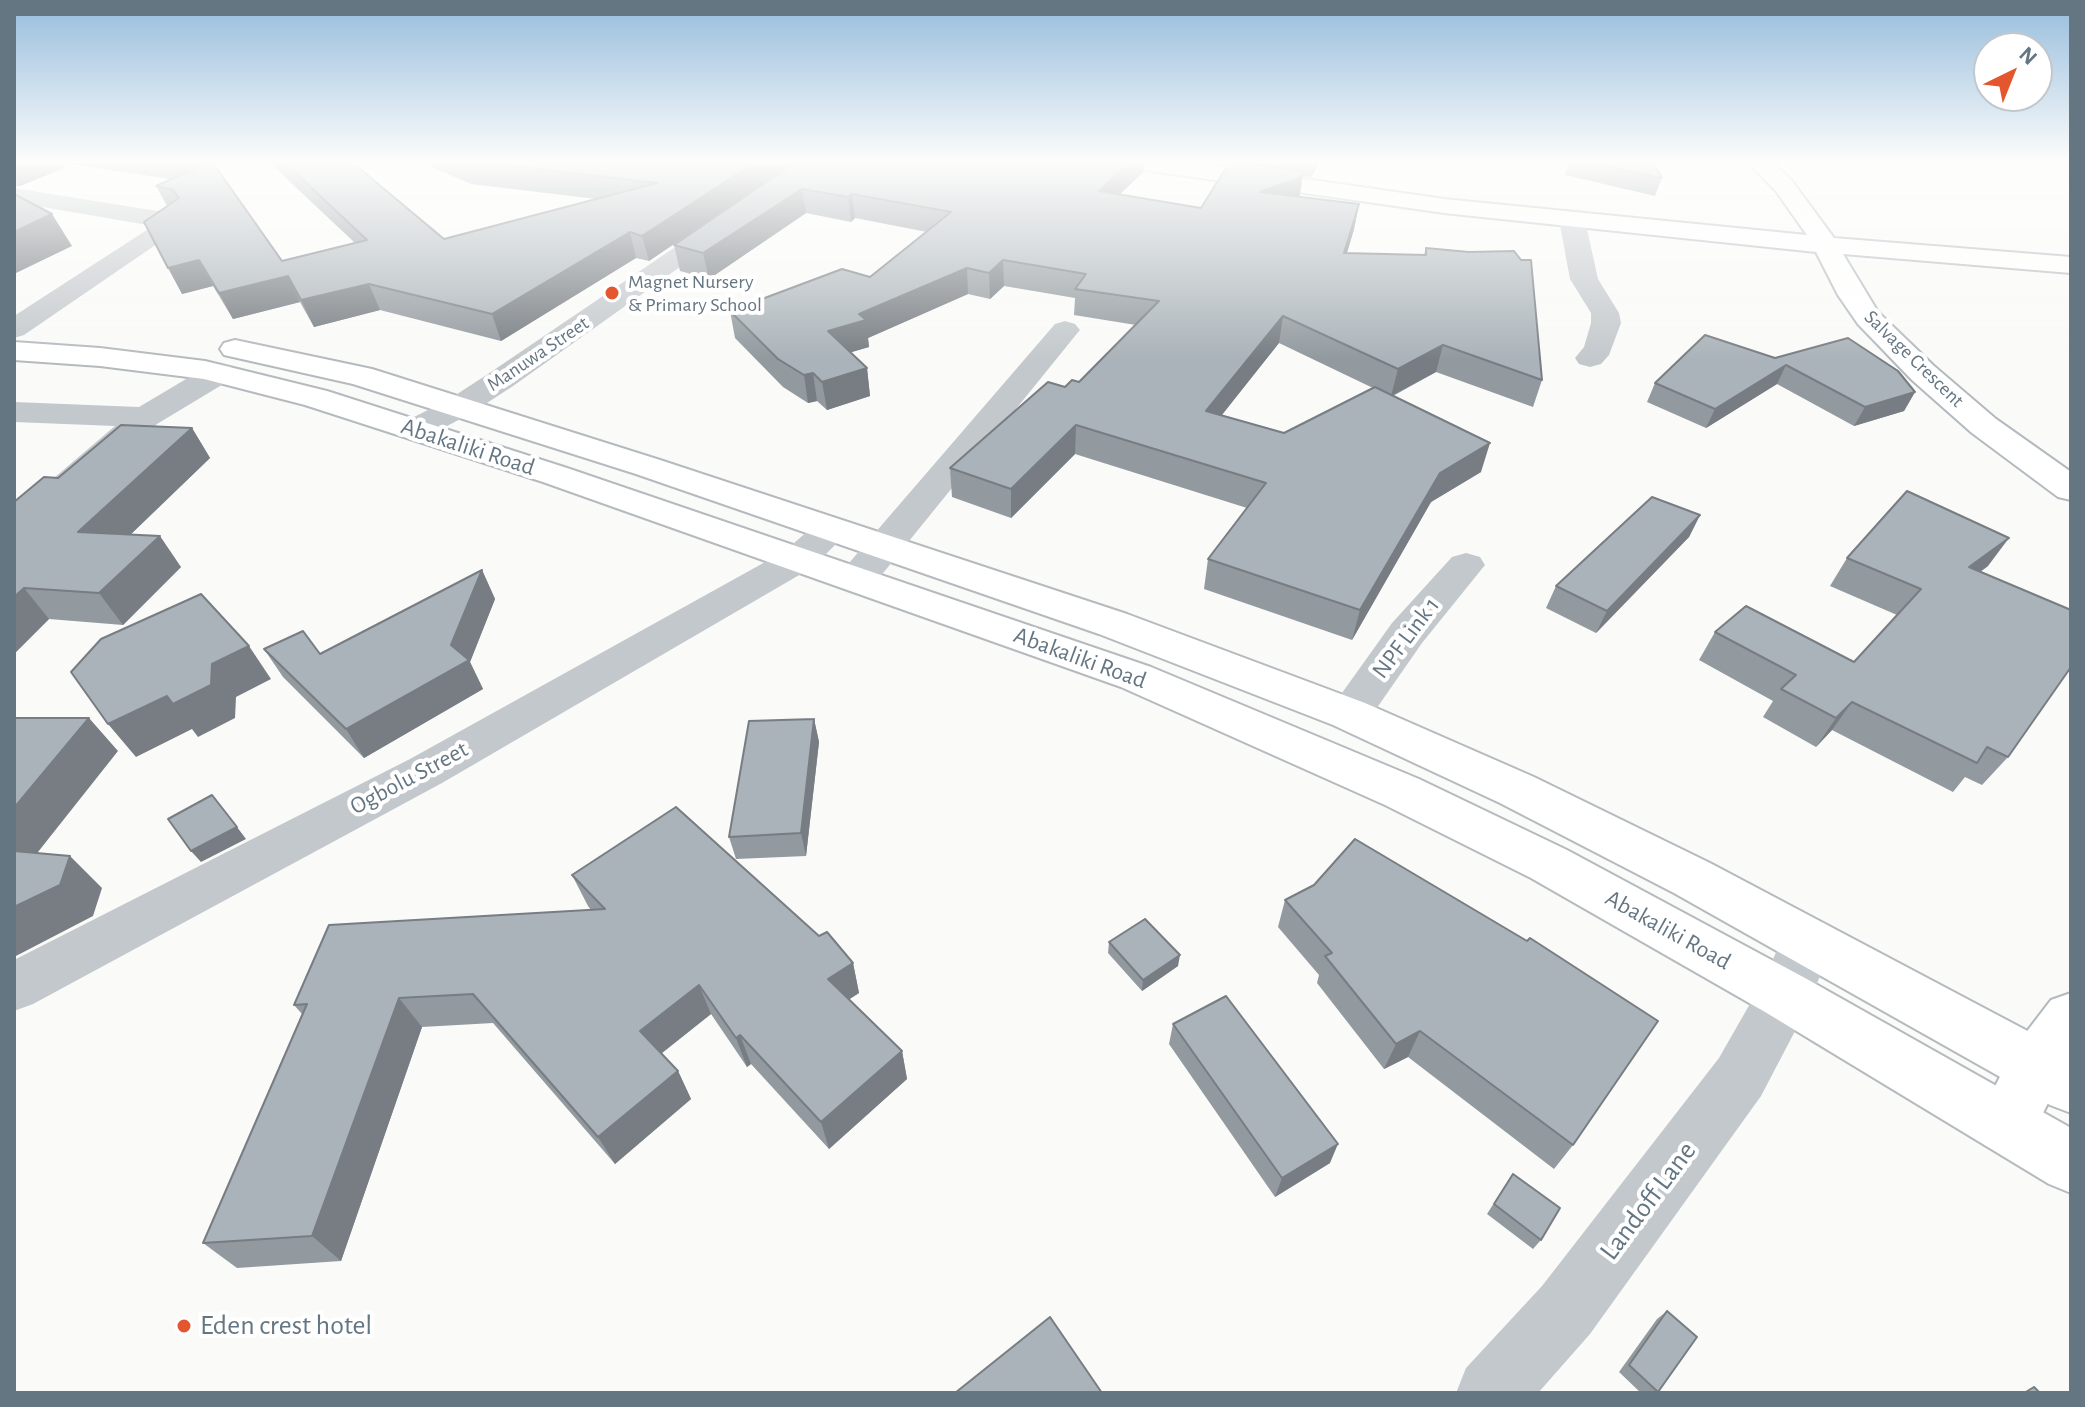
<!DOCTYPE html>
<style>
body{margin:0}
#map{position:relative;width:2085px;height:1407px;overflow:hidden;background:#fafaf8;font-family:"Alegreya Sans",sans-serif}
canvas{display:block}
.frame{position:absolute;inset:0;border:16px solid #657683;pointer-events:none}
.north{position:absolute;left:1973px;top:32px;width:80px;height:80px;box-sizing:border-box;background:#fff;border:2px solid #c1c8cd;border-radius:50%;rotate:43deg;font-size:22px;font-weight:700;line-height:32px;text-align:center;color:#657683}
.north::after{content:'';display:block;margin:auto;width:28px;height:36px;background:#e4572e;clip-path:polygon(50% 0,100% 100%,50% 72%,0 100%)}
</style>
<div id="map">
<canvas width="2085" height="1407"></canvas>
<div class="frame"></div>
<div class="north">N</div>
</div>
<script>
const g = document.querySelector('canvas').getContext('2d');
g.lineJoin = 'round';
const shape = rows => new Path2D(rows.map(r => 'M' + r).join(''));
function strokePath(path, color, width, dash) { g.strokeStyle = color; g.lineWidth = width; g.lineCap = dash ? 'butt' : 'round'; g.setLineDash(dash || []); g.stroke(path); }
function paint(path, color) { g.fillStyle = color; g.fill(path, 'evenodd'); }
function write(font, color, halo, rows, align = 'center') {
  g.font = font + ' "Alegreya Sans",sans-serif'; g.lineWidth = 8; g.setLineDash([]); g.textBaseline = 'middle'; g.strokeStyle = halo; g.fillStyle = color; for (const [text, x, y, turn = 0] of rows) {
    g.save(); g.translate(x, y); g.rotate((+turn || 0) * Math.PI / 180); g.textAlign = isNaN(turn) ? turn : align; if (halo) g.strokeText(text, 0, 0); g.fillText(text, 0, 0); g.restore();
  }
}
const secondary = shape([
 [1134,163,1195,163,1444,199,1807,235,1776,191,1748,163,1773,163,1792,181,1834,238,2071,257,2071,273,1843,254,1878,312,1934,366,1996,419,2071,472,2071,500,2058,497,1972,433,1912,380,1858,324,1838,295,1816,252,1444,213,1145,170,1134,163],
 [2071,993,2071,1064,2057,1085,2027,1145,2006,1153,1985,1145,1976,1124,2015,1047,2051,1000,2071,993]
]);
const primary = shape([
 [235,340,372,369,660,460,1127,614,1365,703,1534,777,1710,863,2071,1054,2071,1113,2050,1105,1674,893,1500,803,1333,725,1099,634,636,474,353,384,224,355,220,349,224,343,235,340],
 [14,342,100,348,205,361,327,391,567,468,1151,667,1419,779,1567,850,1805,978,2071,1128,2071,1193,2049,1184,1765,1012,1531,878,1385,805,1121,687,543,482,305,405,204,379,100,366,14,360,14,342]
]);
strokePath(secondary, '#b3babf', 4);
strokePath(primary, '#b5babe', 4);
paint(shape([
 [799,163,826,163,513,386,470,414,426,437,414,440,402,437,397,430,402,423,448,400,491,372,799,163],
 [14,188,176,214,185,217,189,222,24,335,14,338,14,316,153,226,14,202,14,188],
 [1572,212,1581,215,1585,220,1598,279,1619,313,1621,323,1609,355,1601,364,1590,367,1579,364,1575,358,1584,347,1591,323,1591,313,1570,279,1559,220,1563,215,1572,212],
 [1065,321,1075,324,1080,330,1075,336,871,588,857,591,843,588,837,579,843,570,1055,324,1065,321],
 [219,364,230,366,235,373,230,380,157,424,27,539,14,542,14,512,115,426,14,422,14,402,139,407,208,366,219,364],
 [831,519,844,522,850,530,813,567,442,783,33,1004,14,1011,14,960,410,759,785,551,818,522,831,519],
 [1466,553,1480,557,1485,565,1422,643,1365,725,1349,730,1333,725,1327,714,1392,623,1452,557,1466,553],
 [1808,917,1827,924,1835,940,1805,1012,1761,1096,1590,1334,1538,1393,1456,1393,1466,1368,1542,1286,1719,1058,1763,981,1789,924,1808,917]
]), '#c3c8cc');
paint(secondary, '#fff');
paint(primary, '#fff');
paint(shape([
 [14,163,62,163,64,168,20,186,14,186],
 [64,163,213,163,282,261,355,243,270,163,353,163,444,239,596,199,471,184,423,163,793,163,649,261,636,258,501,341,380,310,314,327,300,302,233,319,213,286,182,294,167,206,156,186,170,179],
 [794,163,1143,172,1120,194,1201,208,1229,163,1319,163,1311,177,1303,176,1299,197,1359,204,1354,229,1347,253,1424,255,1426,248,1542,380,1533,407,1436,372,1393,396,1481,472,1431,502,1352,640,1204,589,1208,559,1247,508,1075,454,1011,518,952,497,950,468,1065,387,1079,382,1136,325,1074,315,1075,298,1004,286,990,299,968,294,868,338,869,347,850,352,867,368,870,396,827,410,817,401,808,403,783,387,735,338,730,311,870,277,927,232,855,218,851,222,806,213,709,279,680,271,674,245],
 [1279,343,1373,388,1284,433,1221,415],
 [1569,163,1653,163,1662,178,1655,196,1565,175],
 [1775,358,1915,392,1904,411,1854,426,1777,384,1706,428,1647,402,1655,383],
 [192,428,210,458,131,534,181,567,123,625,49,619,14,654,16,501,58,478],
 [1700,515,1689,537,1596,633,1546,608,1556,586],
 [1847,558,1988,566,1980,572,2008,757,1982,785,1965,777,1953,792,1832,730,1816,747,1763,717,1773,701,1699,660,1715,632,1854,662,1897,615,1830,586],
 [482,570,495,599,470,662,483,689,364,758,283,677,264,649,320,654],
 [814,719,819,742,806,856,736,859,729,837],
 [572,875,819,936,853,963,859,993,849,999,902,1051,907,1079,829,1149,751,1064,747,1067,711,1014,661,1054,678,1071,691,1099,615,1164,493,1023,422,1027,341,1261,237,1268,203,1243,302,1014,294,1005,591,910,588,906],
 [1285,900,1573,1145,1554,1169,1408,1057,1384,1069,1317,983,1319,975,1278,927],
 [1109,942,1178,966,1142,991,1108,953],
 [1173,1024,1330,1163,1275,1197,1169,1044],
 [1506,1184,1541,1240,1533,1249,1487,1214],
 [1667,1311,1658,1392,1656,1393,1641,1393,1619,1372,1657,1319]
]), '#929a9f');
paint(shape([
 [14,163,62,163,64,168,20,186,14,176],
 [754,163,793,163,649,261,642,236],
 [1129,163,1144,163,1143,172,1098,215,1099,191],
 [1313,163,1319,163,1311,177],
 [1303,171,1300,195,1296,202,1260,192],
 [802,189,806,213,709,279,703,253],
 [852,194,855,218,851,222,848,197],
 [1359,204,1354,229,1339,279,1344,253],
 [52,214,72,246,14,274,14,232],
 [630,232,636,258,501,341,492,314],
 [199,260,213,286,182,294,168,268],
 [1003,260,1004,286,990,299,989,273],
 [967,268,968,294,868,338,869,347,832,358,828,331,859,314],
 [288,276,300,302,233,319,219,293],
 [369,284,380,310,314,327,301,300],
 [1283,316,1279,343,1203,439,1206,411],
 [1443,345,1436,372,1391,396,1398,369],
 [1786,365,1777,384,1706,428,1715,409],
 [867,368,870,396,827,410,822,382],
 [813,373,817,401,808,403,804,375],
 [1915,392,1904,411,1854,426,1865,407],
 [1076,425,1075,454,1011,518,1011,489],
 [192,428,210,458,101,563,78,532],
 [1490,443,1481,472,1431,502,1352,640,1360,610,1440,473],
 [1700,515,1689,537,1596,633,1607,611],
 [160,536,181,567,123,625,99,593],
 [2009,538,1988,566,1948,595,1969,567],
 [482,570,495,599,470,662,483,689,364,758,346,729,451,645],
 [24,588,49,619,14,654,14,597],
 [249,646,271,679,236,697,235,718,198,737,192,729,136,757,108,724,212,664],
 [1852,702,1832,730,1816,747,1836,718],
 [89,718,118,751,15,881,14,880,14,808],
 [814,719,819,742,806,856,801,833],
 [237,827,246,839,201,862,191,851],
 [70,856,102,888,93,916,14,957,14,907],
 [1180,955,1178,966,1142,991,1143,980],
 [853,963,859,993,836,1008,828,979],
 [699,985,711,1014,654,1059,640,1031],
 [399,998,422,1027,341,1261,312,1236],
 [1420,1031,1408,1057,1384,1069,1396,1044],
 [740,1035,751,1064,747,1067,736,1038],
 [902,1051,907,1079,829,1149,821,1122],
 [678,1071,691,1099,615,1164,598,1137],
 [1338,1144,1330,1163,1275,1197,1282,1178]
]), '#777d82');
const building = shape([
 [207,163,213,163,282,261,367,240,285,163,353,163,444,239,657,183,488,163,754,163,642,236,630,232,492,314,369,284,301,300,288,276,219,293,199,260,168,268,144,222,179,198,173,190,156,186,207,163],
 [794,163,1129,163,1099,191,1201,208,1229,163,1244,163,1303,171,1299,178,1260,192,1359,204,1344,253,1426,255,1426,248,1469,252,1514,251,1521,260,1531,260,1542,380,1443,345,1398,369,1283,316,1206,411,1284,433,1375,387,1490,443,1440,473,1360,610,1208,559,1266,483,1076,425,1011,489,950,468,1048,382,1065,387,1072,380,1079,382,1159,301,1075,289,1086,274,1003,260,989,273,967,268,859,314,866,320,828,331,867,368,822,382,813,373,804,375,778,359,730,311,842,269,870,277,951,212,852,194,848,197,802,189,703,253,674,245,794,163],
 [1593,163,1653,163,1662,178,1593,163],
 [14,194,52,214,14,232,14,194],
 [1705,335,1775,358,1848,338,1898,371,1915,392,1865,407,1786,365,1715,409,1655,383,1705,335],
 [121,425,192,428,78,532,160,536,99,593,24,588,14,597,14,502,44,477,58,478,121,425],
 [1907,491,2009,538,1969,567,2071,610,2071,667,2008,757,1987,747,1977,763,1852,702,1836,718,1781,689,1796,675,1715,632,1746,606,1854,662,1921,589,1847,558,1907,491],
 [1652,497,1700,515,1607,611,1556,586,1652,497],
 [482,570,451,645,469,660,346,729,264,649,303,631,320,654,482,570],
 [201,594,249,646,212,664,211,685,173,704,167,696,108,724,71,672,101,639,201,594],
 [14,718,89,718,14,808,14,718],
 [814,719,801,833,729,837,749,721,814,719],
 [212,795,237,827,191,851,168,819,212,795],
 [676,807,819,936,827,932,853,963,828,979,902,1051,821,1122,740,1035,736,1038,699,985,640,1031,678,1071,598,1137,473,994,399,998,312,1236,203,1243,307,1004,294,1005,329,925,605,909,572,875,676,807],
 [1355,839,1527,941,1530,938,1658,1021,1573,1145,1420,1031,1396,1044,1325,956,1332,953,1285,900,1314,885,1355,839],
 [14,851,70,856,60,885,14,907,14,851],
 [1145,919,1180,955,1143,980,1109,942,1145,919],
 [1226,996,1338,1144,1282,1178,1173,1024,1226,996],
 [1513,1174,1560,1208,1541,1240,1494,1204,1513,1174],
 [1667,1311,1697,1337,1658,1392,1629,1365,1667,1311],
 [1050,1317,1102,1393,955,1393,1050,1317],
 [2034,1387,2040,1393,2024,1393,2034,1387]
]);
paint(building, '#aab3b9');
strokePath(building, '#777d82', 2);
const sky = g.createLinearGradient(0, 0, 0, 360);
sky.addColorStop(0, '#96bcdc');
sky.addColorStop(0.45, '#fdfdfc');
sky.addColorStop(1, '#fdfdfc00');
g.fillStyle = sky;
g.fillRect(0, 0, 2085, 360);
for (const [x, y, r, color] of [
 [612,293,8,"#e4572e"],
 [184,1326,8,"#e4572e"]
]) { const dot = new Path2D(); dot.arc(x, y, r, 0, 2 * Math.PI); g.fillStyle = color; g.fill(dot); strokePath(dot, '#fff', 3); }
write('20px', '#657683', '#fff', [
 ["Magnet Nursery",628,282],
 ["& Primary School",628,305]
], 'left');
write('20px', '#657683', '#fff', [
 ["Manuwa Street",538,354,-34],
 ["Salvage Crescent",1914,359,44]
]);
write('24px', '#657683', '#fff', [
 ["Abakaliki Road",468,447,18],
 ["NPF Link 1",1406,638,-53],
 ["Abakaliki Road",1080,658,20],
 ["Ogbolu Street",409,778,-28],
 ["Abakaliki Road",1668,930,29]
]);
write('28px', '#657683', '#fff', [
 ["Landoff Lane",1648,1201,-53]
]);
write('28px', '#657683', '#fff', [
 ["Eden crest hotel",200,1326]
], 'left');
</script>
